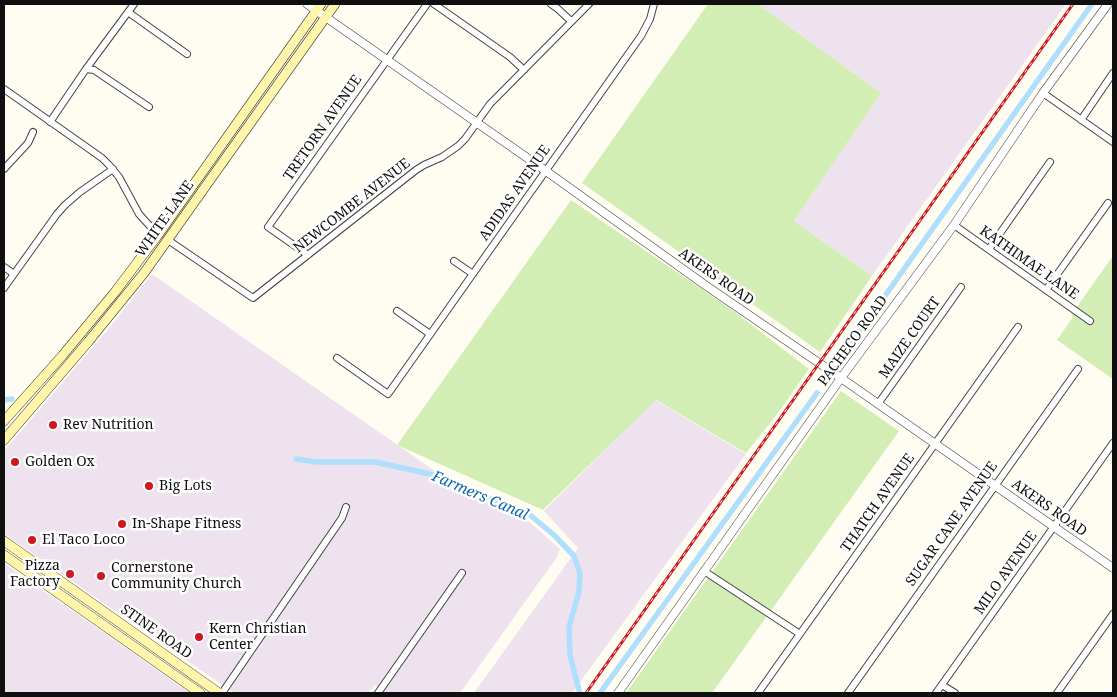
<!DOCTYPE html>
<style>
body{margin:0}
#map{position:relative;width:1117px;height:697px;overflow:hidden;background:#fffcf1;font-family:"Noto Serif",serif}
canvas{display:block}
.frame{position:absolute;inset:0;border:5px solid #0f0f0f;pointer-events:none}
</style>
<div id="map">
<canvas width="1117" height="697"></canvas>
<div class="frame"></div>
</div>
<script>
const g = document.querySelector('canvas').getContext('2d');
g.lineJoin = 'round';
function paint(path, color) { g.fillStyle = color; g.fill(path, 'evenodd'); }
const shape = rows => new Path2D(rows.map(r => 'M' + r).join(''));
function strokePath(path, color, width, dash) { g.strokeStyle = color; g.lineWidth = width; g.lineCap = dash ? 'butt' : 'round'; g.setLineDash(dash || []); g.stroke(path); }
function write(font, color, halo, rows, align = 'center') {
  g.font = font + ' "Noto Serif",serif'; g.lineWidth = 5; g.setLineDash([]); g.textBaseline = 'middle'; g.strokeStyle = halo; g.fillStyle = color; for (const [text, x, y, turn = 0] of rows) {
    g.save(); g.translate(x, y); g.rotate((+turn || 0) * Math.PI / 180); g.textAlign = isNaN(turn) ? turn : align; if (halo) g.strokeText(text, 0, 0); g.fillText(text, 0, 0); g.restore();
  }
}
paint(shape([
 [758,4,1066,4,872,276,794,221,881,93],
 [152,274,462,490,526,519,560,549,557,557,460,693,384,693,375,685,368,693,234,693,4,534,4,451,110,327],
 [655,400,746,454,572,693,474,693,578,548,544,511],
 [4,563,190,693,4,693]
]), '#ede2ee');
paint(shape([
 [708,4,758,4,881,93,794,221,872,276,820,352,582,183],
 [571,200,731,309,809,369,778,413,746,453,656,400,543,510,397,445],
 [1113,256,1113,379,1057,340,1073,317,1071,315],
 [841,391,899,431,712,693,626,693]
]), '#d2eeb5');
strokePath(shape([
 [848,348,1092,4],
 [4,400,12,399],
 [296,459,316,462,375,462,430,474,530,515,554,535,574,556,580,573,579,592,569,627,570,655,579,690],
 [600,693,817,393]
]), '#afdffd', 5.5);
const minor = shape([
 [434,4,510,57,524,70],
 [551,4,558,9,571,21],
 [128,12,187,54],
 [86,69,94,70,149,107],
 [4,89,102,158,109,165,119,177,139,214,158,235],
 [1043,93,1113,142],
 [1081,120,1113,73],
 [50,122,86,69,134,4],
 [4,169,28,143,33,132],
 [954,225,1090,321],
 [168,240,253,298,416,170,424,165,442,157,458,146,465,139,490,104,589,4],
 [989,249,1050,162],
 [308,255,268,227,427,4],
 [454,261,473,274],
 [4,267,14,274],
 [4,288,57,214,65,205,80,192,113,169],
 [1046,290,1108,203],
 [397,311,430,334],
 [337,358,388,394,641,36,650,19,654,4],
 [878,404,961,287],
 [704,571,800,634],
 [942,685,955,693],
 [222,693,342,518,346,507],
 [378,693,462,573],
 [758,693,1018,327],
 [848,693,1078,369],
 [936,693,1113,443],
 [1057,693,1113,614]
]);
const tertiary = shape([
 [307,4,546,171,705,285,841,378,1113,568],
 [618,693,841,378,954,225,1043,93,1108,4]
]);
const secondary = shape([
 [4,421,62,356,115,292,158,235,321,4],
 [4,440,88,342,144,273,335,4],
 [4,541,219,693],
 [4,555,200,693]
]);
strokePath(minor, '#424242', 8);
strokePath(tertiary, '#424242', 9);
strokePath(secondary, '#313131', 10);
strokePath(minor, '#fff', 6);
strokePath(tertiary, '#fff', 8);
strokePath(secondary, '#fff6ac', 9);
const rail = shape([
 [586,693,1073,4]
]);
strokePath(rail, '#cf171e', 3);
strokePath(rail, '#fff', 1, [4]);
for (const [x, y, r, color] of [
 [53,425,5,"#cf171e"],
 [15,462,5,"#cf171e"],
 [149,486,5,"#cf171e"],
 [122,524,5,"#cf171e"],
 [32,540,5,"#cf171e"],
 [70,574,5,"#cf171e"],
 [101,576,5,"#cf171e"],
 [199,637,5,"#cf171e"]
]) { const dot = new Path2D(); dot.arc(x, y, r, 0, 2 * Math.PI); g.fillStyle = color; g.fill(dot); strokePath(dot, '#fff', 2); }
write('14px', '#0f0f0f', '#fff', [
 ["TRETORN AVENUE",323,128,-55],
 ["ADIDAS AVENUE",515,193,-55],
 ["NEWCOMBE AVENUE",352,206,-38],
 ["WHITE LANE",165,219,-55],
 ["KATHIMAE LANE",1029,263,35],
 ["AKERS ROAD",716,277,35],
 ["MAIZE COURT",910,338,-55],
 ["PACHECO ROAD",853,341,-54],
 ["THATCH AVENUE",878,503,-55],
 ["AKERS ROAD",1049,508,35],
 ["SUGAR CANE AVENUE",952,524,-55],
 ["MILO AVENUE",1006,573,-55],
 ["STINE ROAD",156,632,35]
]);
write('14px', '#0f0f0f', '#fff', [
 ["Rev Nutrition",63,425],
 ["Golden Ox",25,462],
 ["Big Lots",159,486],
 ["In-Shape Fitness",132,524],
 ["El Taco Loco",42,540],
 ["Pizza",60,566,"right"],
 ["Factory",60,582,"right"],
 ["Cornerstone",111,568],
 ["Community Church",111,584],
 ["Kern Christian",209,629],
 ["Center",209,645]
], 'left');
write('italic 15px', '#0a66af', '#fff', [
 ["Farmers Canal",480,496,23]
]);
</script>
